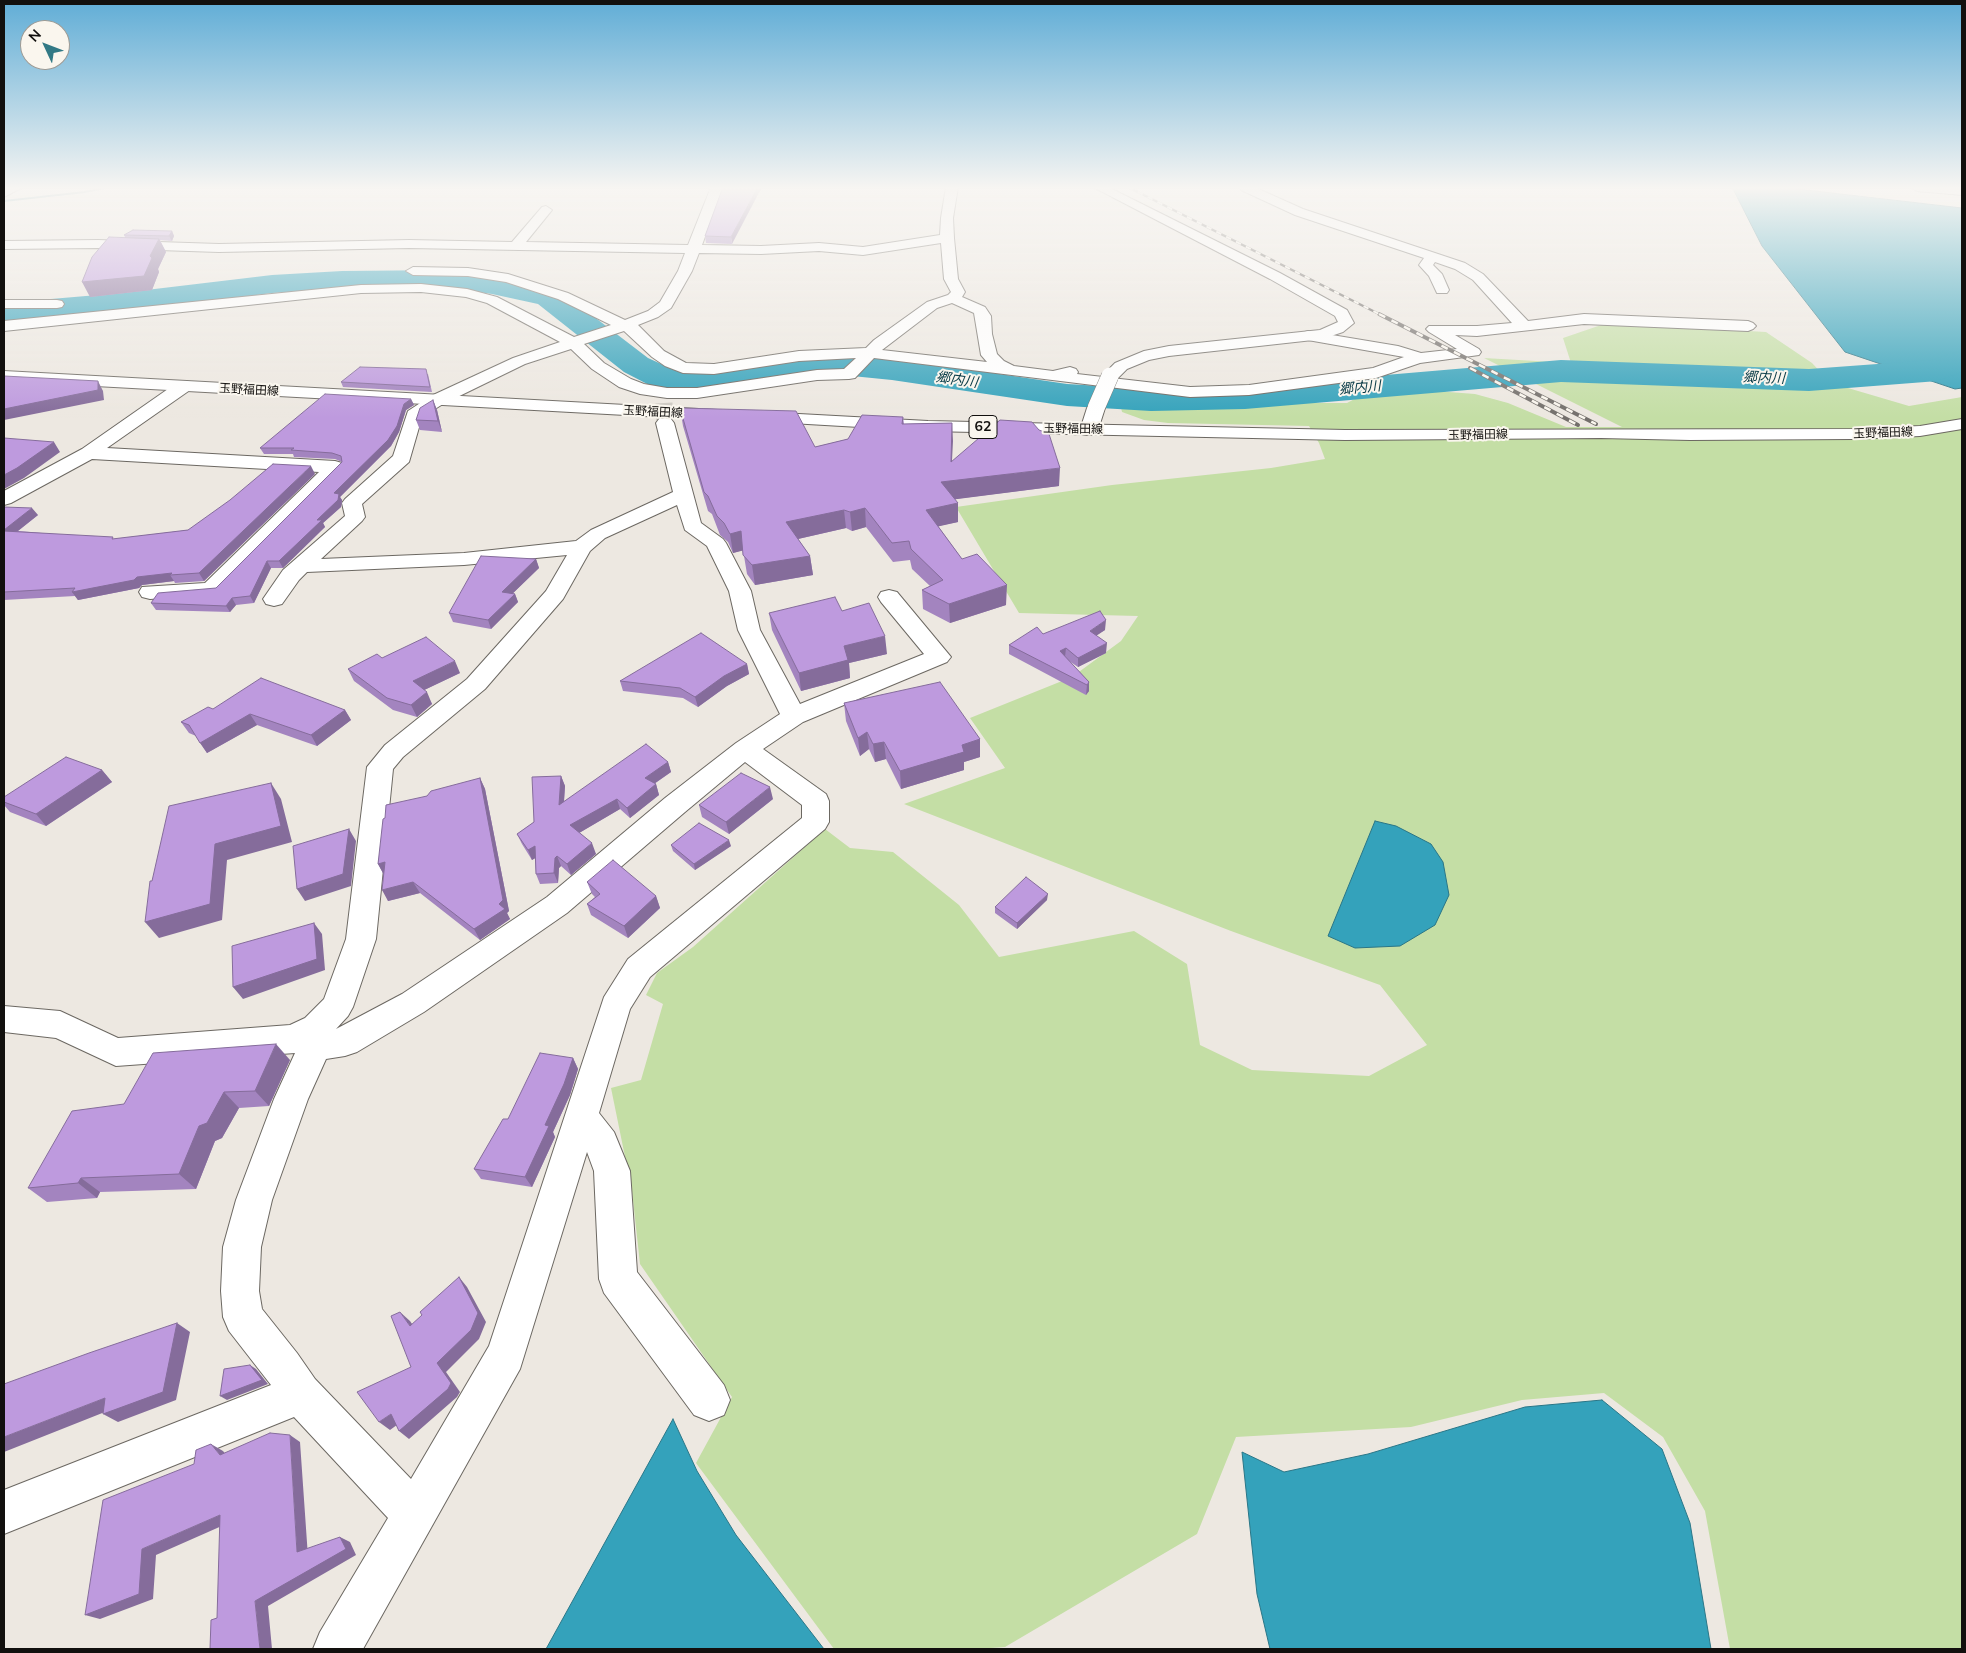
<!DOCTYPE html>
<meta charset="utf-8">
<style>
body{margin:0}
#map{position:relative;width:1966px;height:1653px;overflow:hidden;background:#ede8e1;font-family:Mulish,sans-serif}
canvas{display:block}
.frame{position:absolute;inset:0;border:5px solid #12100e;pointer-events:none}
.north{position:absolute;left:20px;top:20px;width:50px;height:50px;box-sizing:border-box;background:#faf6ee;border:1px solid #9d9a94;border-radius:50%;rotate:313deg;font-size:14px;font-weight:700;line-height:20px;text-align:center;color:#12100e}
.north::after{content:'';display:block;margin:auto;width:18px;height:22px;background:#327985;clip-path:polygon(50% 0,100% 100%,50% 72%,0 100%)}
</style>
<div id="map">
<canvas width="1966" height="1653"></canvas>
<div class="frame"></div>
<div class="north">N</div>
</div>
<script>
const g = document.querySelector('canvas').getContext('2d');
g.lineJoin = 'round';
function paint(path, color) { g.fillStyle = color; g.fill(path, 'evenodd'); }
const shape = rows => new Path2D(rows.map(r => 'M' + r).join(''));
function strokePath(path, color, width, dash) { g.strokeStyle = color; g.lineWidth = width; g.lineCap = dash ? 'butt' : 'round'; g.setLineDash(dash || []); g.stroke(path); }
function write(font, color, halo, rows, align = 'center') {
  g.font = font + ' Mulish,"Noto Sans JP",sans-serif'; g.lineWidth = 4; g.setLineDash([]); g.textBaseline = 'middle'; g.strokeStyle = halo; g.fillStyle = color; for (const [text, x, y, turn = 0] of rows) {
    g.save(); g.translate(x, y); g.rotate((+turn || 0) * Math.PI / 180); g.textAlign = isNaN(turn) ? turn : align; if (halo) g.strokeText(text, 0, 0); g.fillText(text, 0, 0); g.restore();
  }
}
paint(shape([
 [1607,323,1766,332,1812,363,1831,383,1909,406,1962,397,1962,1649,1730,1649,1705,1511,1663,1437,1604,1393,1522,1400,1411,1427,1236,1437,1197,1534,1005,1647,977,1649,834,1649,696,1463,732,1397,640,1264,632,1191,611,1088,641,1080,663,1004,646,995,657,973,693,947,825,829,850,848,893,852,959,905,999,957,1134,931,1187,964,1200,1045,1252,1070,1369,1076,1427,1045,1380,985,1231,931,904,804,1005,768,970,718,1072,677,1121,641,1138,616,1019,613,956,507,1112,485,1271,468,1325,459,1319,443,1309,426,1168,423,1144,420,1122,412,1120,403,1347,403,1366,393,1394,390,1436,391,1475,394,1508,403,1566,427,1622,427,1484,358,1571,363,1563,338]
]), '#c4dea5');
const water = shape([
 [1732,187,1780,187,1962,208,1962,388,1955,389,1845,352,1762,246,1732,187],
 [1375,821,1396,826,1431,844,1443,862,1449,895,1435,925,1400,946,1355,948,1328,936,1375,821],
 [1602,1400,1662,1449,1690,1523,1711,1649,1270,1649,1257,1594,1242,1452,1284,1472,1368,1454,1525,1407,1602,1400],
 [673,1419,697,1471,736,1535,824,1649,546,1649,673,1419]
]);
paint(water, '#34a2bb');
strokePath(water, '#2a7687', 1);
paint(shape([
 [105,187,113,187,85,193,4,202,4,200,85,191,105,187]
]), '#2a7687');
paint(shape([
 [448,270,492,276,559,290,648,358,670,368,709,369,796,357,852,356,892,358,1067,384,1151,389,1245,387,1561,360,1809,369,1932,360,1962,350,1962,372,1938,381,1809,391,1561,382,1245,409,1151,411,1067,406,892,380,852,376,796,379,709,391,664,389,651,386,624,372,538,304,492,294,448,288,342,289,272,293,121,313,4,323,4,303,121,293,272,275,342,271,448,270]
]), '#34a2bb');
strokePath(shape([
 [664,403,665,423]
]), '#ccc8c1', 17, [17, 9]);
const minor = shape([
 [8,187,23,187,4,197,4,189,8,187],
 [711,187,723,187,702,245,761,246,819,243,863,247,940,235,941,218,946,187,958,187,953,218,954,238,958,279,965,292,962,297,985,307,991,316,992,334,997,354,1004,361,1014,366,1053,371,1070,367,1076,369,1078,372,1077,374,1190,387,1249,385,1373,368,1404,357,1302,339,1300,336,1302,333,1308,331,1398,346,1421,353,1457,349,1429,332,1426,329,1429,326,1477,326,1512,323,1473,280,1455,269,1435,262,1433,265,1442,274,1449,290,1447,293,1437,293,1429,276,1419,265,1424,258,1295,215,1241,190,1239,187,1254,187,1303,209,1465,263,1483,274,1528,321,1584,314,1748,321,1753,323,1756,326,1753,329,1748,331,1584,324,1477,336,1455,335,1479,349,1481,352,1479,355,1420,363,1376,378,1249,395,1190,397,874,358,855,378,849,379,817,380,697,398,667,398,640,394,619,387,592,369,571,349,525,364,443,404,422,417,409,462,362,504,365,517,362,521,321,559,464,553,576,541,591,530,673,492,656,423,659,419,665,418,671,419,674,423,701,523,723,539,726,543,751,591,760,630,800,704,924,654,881,602,878,597,881,592,889,590,897,592,951,657,947,662,803,722,763,749,826,794,829,801,829,822,825,829,650,977,630,1009,599,1113,614,1132,630,1171,637,1272,724,1385,730,1400,724,1415,709,1421,694,1415,604,1293,599,1279,594,1171,587,1152,520,1369,363,1649,313,1649,320,1632,388,1518,294,1417,4,1534,4,1490,271,1385,229,1331,223,1317,221,1291,223,1247,236,1200,274,1099,295,1053,116,1066,56,1038,4,1032,4,1006,60,1011,118,1038,290,1025,305,1018,324,999,346,939,367,767,385,745,467,679,546,591,567,555,464,565,307,572,299,580,282,604,274,606,266,604,263,599,283,570,345,516,342,503,345,499,393,456,408,411,431,396,513,358,560,342,487,303,466,297,421,292,361,293,4,331,4,321,361,285,421,284,467,289,497,297,574,337,611,325,558,299,506,282,468,276,413,275,406,271,413,267,468,268,508,274,568,293,625,320,648,311,660,302,678,271,685,253,409,248,219,252,98,248,4,249,4,241,98,240,219,244,409,240,512,242,542,207,546,206,552,210,526,242,688,245,711,187],
 [941,243,944,279,951,292,948,295,927,302,874,340,866,348,799,351,714,364,686,363,664,351,638,325,658,317,671,308,692,271,699,253,761,254,819,251,863,255,941,243],
 [952,303,974,313,981,355,987,362,882,350,937,308,952,303],
 [624,331,652,357,665,366,683,373,714,374,799,361,856,358,844,369,817,370,697,388,667,388,644,384,631,379,604,363,584,344,624,331],
 [677,505,685,530,707,546,729,591,738,630,780,714,736,743,665,798,547,897,402,994,336,1029,348,1016,353,1007,376,939,393,769,403,757,485,689,563,599,590,551,605,538,677,505],
 [745,762,802,805,802,818,628,959,604,997,489,1346,411,1479,315,1379,297,1353,262,1309,259,1291,261,1247,272,1200,308,1099,326,1059,345,1056,357,1052,424,1012,567,913,685,812,745,762],
 [1911,187,1962,187,1962,195,1917,191,1911,187],
 [4,300,57,300,62,301,64,304,62,307,57,308,4,308,4,300],
 [184,381,190,382,192,386,190,390,107,448,335,461,342,463,344,467,219,594,150,599,142,597,139,592,142,587,205,583,319,472,92,459,11,503,4,505,4,491,82,449,178,382,184,381]
]);
const tertiary = shape([
 [1093,187,1108,187,1280,273,1347,310,1354,323,1343,332,1322,339,1169,356,1149,360,1127,369,1116,380,1104,380,1102,376,1115,363,1144,351,1169,346,1320,330,1338,322,1335,316,1270,279,1093,187],
 [1096,403,1102,404,1105,408,1098,430,1095,434,1089,435,1083,434,1080,430,1087,408,1090,404,1096,403]
]);
const primary = shape([
 [4,371,717,410,723,411,726,415,723,419,717,420,4,381,4,371],
 [762,412,928,421,1345,430,1852,429,1920,426,1962,419,1962,429,1920,436,1852,439,1690,440,1601,438,1345,440,928,431,756,421,753,417,756,413,762,412]
]);
strokePath(minor, '#6c6862', 2);
strokePath(tertiary, '#6c6862', 2);
strokePath(primary, '#6c6862', 2);
paint(minor, '#fff');
paint(tertiary, '#fff');
paint(primary, '#fff');
const railFar1 = shape([
 [1128,187,1381,315]
]);
const rail = shape([
 [1379,314,1596,424],
 [1470,368,1578,425]
]);
strokePath(railFar1, '#736f6b', 2.5);
strokePath(rail, '#736f6b', 4);
strokePath(railFar1, '#faf6ee', 2, [5.5]);
strokePath(rail, '#faf6ee', 2.5, [7]);
const tertiaryBridge = shape([
 [1096,408,1110,376]
]);
strokePath(tertiaryBridge, '#6c6862', 18, []);
strokePath(tertiaryBridge, '#fff', 17);
paint(shape([
 [666,187,692,187,666,188],
 [723,187,732,244,706,243,705,236],
 [172,231,174,236,172,241,160,240,166,252,158,269,159,272,152,290,90,297,125,237,124,235],
 [428,374,432,392,343,387,341,382],
 [411,399,414,405,406,410,399,432,391,446,340,497,342,500,341,507,323,523,325,527,283,568,271,568,254,603,236,605,230,612,156,610,151,603,216,588,342,462,335,459,294,457,293,454,264,454,260,448],
 [433,400,437,410,442,432,420,430,416,420],
 [680,408,815,447,848,439,903,417,904,424,952,423,952,461,1059,486,955,499,958,522,938,526,962,559,1006,605,950,623,923,609,922,590,930,586,912,569,910,560,893,562,866,527,852,531,846,528,798,539,810,556,813,575,755,585,747,574,743,550,733,553,728,542,720,535,712,514,708,511,683,426],
 [315,474,204,581,175,583,174,581,142,585,139,588,78,600,75,596,4,600,4,507,38,515,18,531,114,539,188,530],
 [536,559,539,568,513,593,515,594,518,602,491,629,453,622,449,613],
 [842,611,887,654,849,663,850,678,801,691,772,630,769,613],
 [1105,630,1096,635,1106,653,1078,667,1069,661,1089,682,1089,691,1086,695,1009,654,1009,645,1043,634],
 [382,658,460,673,424,690,432,704,417,717,393,710,354,681,348,669],
 [747,664,749,674,727,686,698,707,683,698,623,691,620,681],
 [844,703,980,739,980,757,964,762,964,770,901,789,886,759,875,762,869,749,860,756,846,721],
 [213,709,345,710,351,720,317,746,257,725,207,753,196,736,189,733,181,722],
 [668,762,671,772,654,784,656,784,659,795,630,818,620,809,579,833,596,854,571,875,561,866,559,868,558,883,540,884,536,874,535,858,532,860,522,844,517,834,534,822,561,776,565,786,564,801],
 [102,770,112,782,46,826,10,812,4,805,4,797],
 [480,778,485,789,509,911,507,913,510,919,480,940,420,893,388,901,383,873,378,864,385,818,427,796],
 [773,799,729,834,702,817,699,805],
 [671,845,731,846,695,870,673,851],
 [587,882,656,896,660,908,628,938,591,915,587,904,595,897,592,894],
 [1047,900,1017,929,995,913,995,907],
 [573,1058,578,1069,570,1095,553,1132,555,1137,532,1187,481,1179,474,1169,508,1119],
 [290,1060,269,1106,239,1108,222,1138,215,1141,196,1189,100,1192,97,1198,47,1202,28,1188,124,1104]
]), '#a384bf');
paint(shape([
 [758,187,762,187,732,244,731,237],
 [172,231,174,236,172,241,169,236],
 [159,239,166,252,158,269,159,272,152,290,90,297,82,282,150,256],
 [98,381,103,391,104,400,4,420,4,409],
 [411,399,414,405,406,410,399,432,391,446,340,497,342,500,341,507,323,523,325,527,283,568,279,561,317,520,334,493,404,404],
 [433,400,437,410,442,432,438,421],
 [952,423,953,441,951,480,951,462],
 [54,442,60,452,24,478,4,489,4,475],
 [311,466,315,474,204,581,199,573],
 [1060,468,1059,486,942,501,941,482],
 [958,503,958,522,927,529,926,510],
 [32,508,38,515,9,538,4,530],
 [865,508,866,527,852,531,850,512],
 [844,510,846,528,789,541,786,522],
 [741,531,745,550,733,553,730,534],
 [810,556,813,575,755,585,752,565],
 [536,559,539,568,506,600,502,592],
 [267,561,271,568,254,603,250,596],
 [172,573,170,575,174,581,142,585,139,588,78,600,72,592,137,577],
 [1007,585,1006,605,950,623,949,604],
 [515,594,518,602,491,629,488,620],
 [232,598,236,605,230,612,226,606],
 [1106,620,1105,630,1090,640,1090,631],
 [885,636,887,654,849,663,850,678,801,691,799,673,844,646],
 [1107,643,1106,653,1078,667,1078,658],
 [1066,648,1065,657,1060,651],
 [455,661,460,673,418,693,413,681],
 [747,664,749,674,727,686,698,707,695,697,724,676],
 [1089,682,1089,691,1086,695,1087,685],
 [427,692,432,704,417,717,411,705],
 [345,710,351,720,317,746,311,735],
 [250,714,257,725,207,753,200,743],
 [867,732,869,749,860,756,858,738],
 [980,739,980,757,964,762,964,770,901,789,900,771,962,745],
 [884,742,886,759,875,762,873,744],
 [668,762,671,772,648,788,645,778],
 [102,770,112,782,46,826,36,814],
 [561,776,565,786,563,815,559,805],
 [480,778,485,789,509,911,507,913,510,919,480,940,474,929,499,904],
 [271,783,281,799,292,842,227,860,222,920,159,938,145,922,215,844],
 [656,784,659,795,630,818,627,808],
 [770,787,773,799,729,834,726,822],
 [617,799,620,809,574,836,570,825],
 [349,829,356,841,351,886,305,901,297,889],
 [729,840,731,846,695,870,694,864],
 [592,843,596,854,571,875,567,864],
 [535,846,539,856,532,860,528,850],
 [557,856,561,866,559,868,558,883,554,873,555,858],
 [385,862,384,875,378,864],
 [413,882,420,893,388,901,382,890],
 [1048,894,1047,900,1017,929,1017,923],
 [656,896,660,908,628,938,624,926],
 [314,923,322,934,325,970,243,999,233,987],
 [276,1044,290,1060,269,1106,255,1091],
 [573,1058,578,1069,570,1095,553,1132,555,1137,532,1187,525,1177,545,1125],
 [224,1092,239,1108,222,1138,215,1141,196,1189,179,1174,199,1126],
 [81,1178,100,1192,97,1198,78,1183],
 [459,1277,467,1287,486,1322,479,1339,446,1372,460,1392,457,1397,409,1439,399,1431,437,1363],
 [400,1312,410,1321,420,1335,410,1326],
 [177,1323,190,1332,176,1400,118,1422,103,1414],
 [250,1365,256,1369,268,1384,227,1400,220,1396],
 [105,1398,120,1406,4,1452,4,1437],
 [391,1414,401,1422,390,1430,379,1422],
 [290,1435,300,1442,308,1557,297,1552],
 [211,1444,223,1451,232,1462,220,1455],
 [220,1515,233,1521,156,1555,153,1599,100,1619,85,1615,142,1549],
 [340,1537,350,1542,356,1555,268,1606,272,1649,260,1649,255,1601]
]), '#856c9b');
const building = shape([
 [723,187,758,187,731,237,705,236,723,187],
 [133,230,172,231,169,236,124,235,133,230],
 [109,237,159,239,150,256,152,258,144,276,82,282,92,257,109,237],
 [360,367,426,369,430,387,341,382,360,367],
 [4,376,98,381,98,390,4,409,4,376],
 [325,394,411,399,404,404,397,426,388,440,334,493,339,494,338,500,317,520,322,520,279,561,267,561,250,596,232,598,226,606,151,603,158,593,216,588,342,462,341,456,332,453,291,450,294,448,260,448,325,394],
 [433,400,438,421,416,420,420,408,433,400],
 [680,408,796,411,815,447,848,439,862,415,903,417,902,424,952,423,951,462,1000,420,1032,422,1039,430,1049,434,1060,468,941,482,958,503,926,510,962,559,977,554,1007,585,949,604,922,590,943,580,911,549,909,541,892,543,865,508,850,512,844,510,786,522,810,556,752,565,743,555,741,531,730,534,724,523,717,516,708,496,704,492,680,408],
 [4,438,54,442,17,468,4,475,4,438],
 [273,464,311,466,199,573,170,575,172,573,137,577,134,580,72,592,75,588,4,592,4,531,113,537,112,539,188,530,230,500,273,464],
 [4,507,32,508,4,530,4,507],
 [481,556,536,559,502,592,515,594,488,620,449,613,481,556],
 [835,597,842,611,869,603,885,636,844,646,848,660,799,673,769,613,835,597],
 [1100,611,1106,620,1090,631,1107,643,1078,658,1066,648,1060,651,1089,682,1087,685,1009,645,1037,627,1043,634,1100,611],
 [701,633,747,664,724,676,695,697,680,688,620,681,701,633],
 [426,637,455,661,413,681,427,692,411,705,387,698,348,669,377,654,382,658,426,637],
 [261,678,345,710,311,735,250,714,200,743,189,725,181,722,208,707,213,709,261,678],
 [940,682,980,739,962,745,964,752,900,771,884,742,873,744,867,732,858,738,844,703,940,682],
 [646,744,668,762,645,778,656,784,627,808,617,799,570,825,592,843,567,864,557,856,555,858,554,873,536,874,535,846,528,850,517,834,534,822,532,777,561,776,559,805,646,744],
 [66,757,102,770,36,814,4,802,4,797,66,757],
 [741,773,770,787,726,822,699,805,741,773],
 [480,778,503,900,499,904,505,909,474,929,413,882,382,890,385,862,378,864,383,819,385,818,386,805,427,796,431,791,480,778],
 [271,783,281,826,215,844,210,904,145,922,150,881,152,881,169,806,271,783],
 [699,823,729,840,694,864,671,845,699,823],
 [349,829,343,874,297,889,293,846,349,829],
 [613,860,656,896,624,926,587,904,600,894,587,882,613,860],
 [1026,877,1048,894,1017,923,995,907,1026,877],
 [314,923,317,959,233,987,232,946,314,923],
 [276,1044,255,1091,224,1092,207,1123,199,1126,179,1174,81,1178,78,1183,28,1188,72,1111,124,1104,153,1053,276,1044],
 [540,1053,573,1058,564,1084,545,1125,549,1126,525,1177,474,1169,503,1119,508,1119,540,1053],
 [459,1277,478,1313,471,1330,437,1363,451,1383,448,1389,399,1431,391,1414,379,1422,357,1392,411,1367,391,1316,400,1312,410,1326,422,1315,420,1312,459,1277],
 [177,1323,163,1392,103,1414,105,1398,4,1437,4,1384,89,1353,177,1323],
 [250,1365,262,1380,220,1396,224,1369,250,1365],
 [270,1433,290,1435,297,1552,340,1537,346,1549,255,1601,260,1649,210,1649,211,1620,217,1618,220,1515,142,1549,139,1594,85,1615,103,1500,194,1464,196,1450,211,1444,220,1455,270,1433]
]);
paint(building, '#be9ade');
strokePath(building, '#856c9b', 1);
const sky = g.createLinearGradient(0, 0, 0, 418);
sky.addColorStop(0, '#60add6');
sky.addColorStop(0.45, '#f7f5f2');
sky.addColorStop(1, '#f7f5f200');
g.fillStyle = sky;
g.fillRect(0, 0, 1966, 418);
write('12px', '#12100e', '#faf6ee', [
 ["玉野福田線",249,390,3],
 ["玉野福田線",653,412,3],
 ["玉野福田線",1073,429,1],
 ["玉野福田線",1883,433,-2],
 ["玉野福田線",1478,435,-1]
]);
write('italic 14px', '#0a3b47', '#faf6ee', [
 ["郷内川",1764,378,2],
 ["郷内川",957,380,8],
 ["郷内川",1360,388,-5]
]);
for (const [x, y, w] of [
 [983,427,28]
]) { const box = new Path2D(); box.roundRect(x - w / 2, y - 11.5, w, 23, 4); g.fillStyle = '#faf6ee'; g.fill(box); strokePath(box, '#12100e', 1); }
write('bold 14px', '#12100e', null, [
 ["62",983,427]
]);
</script>
